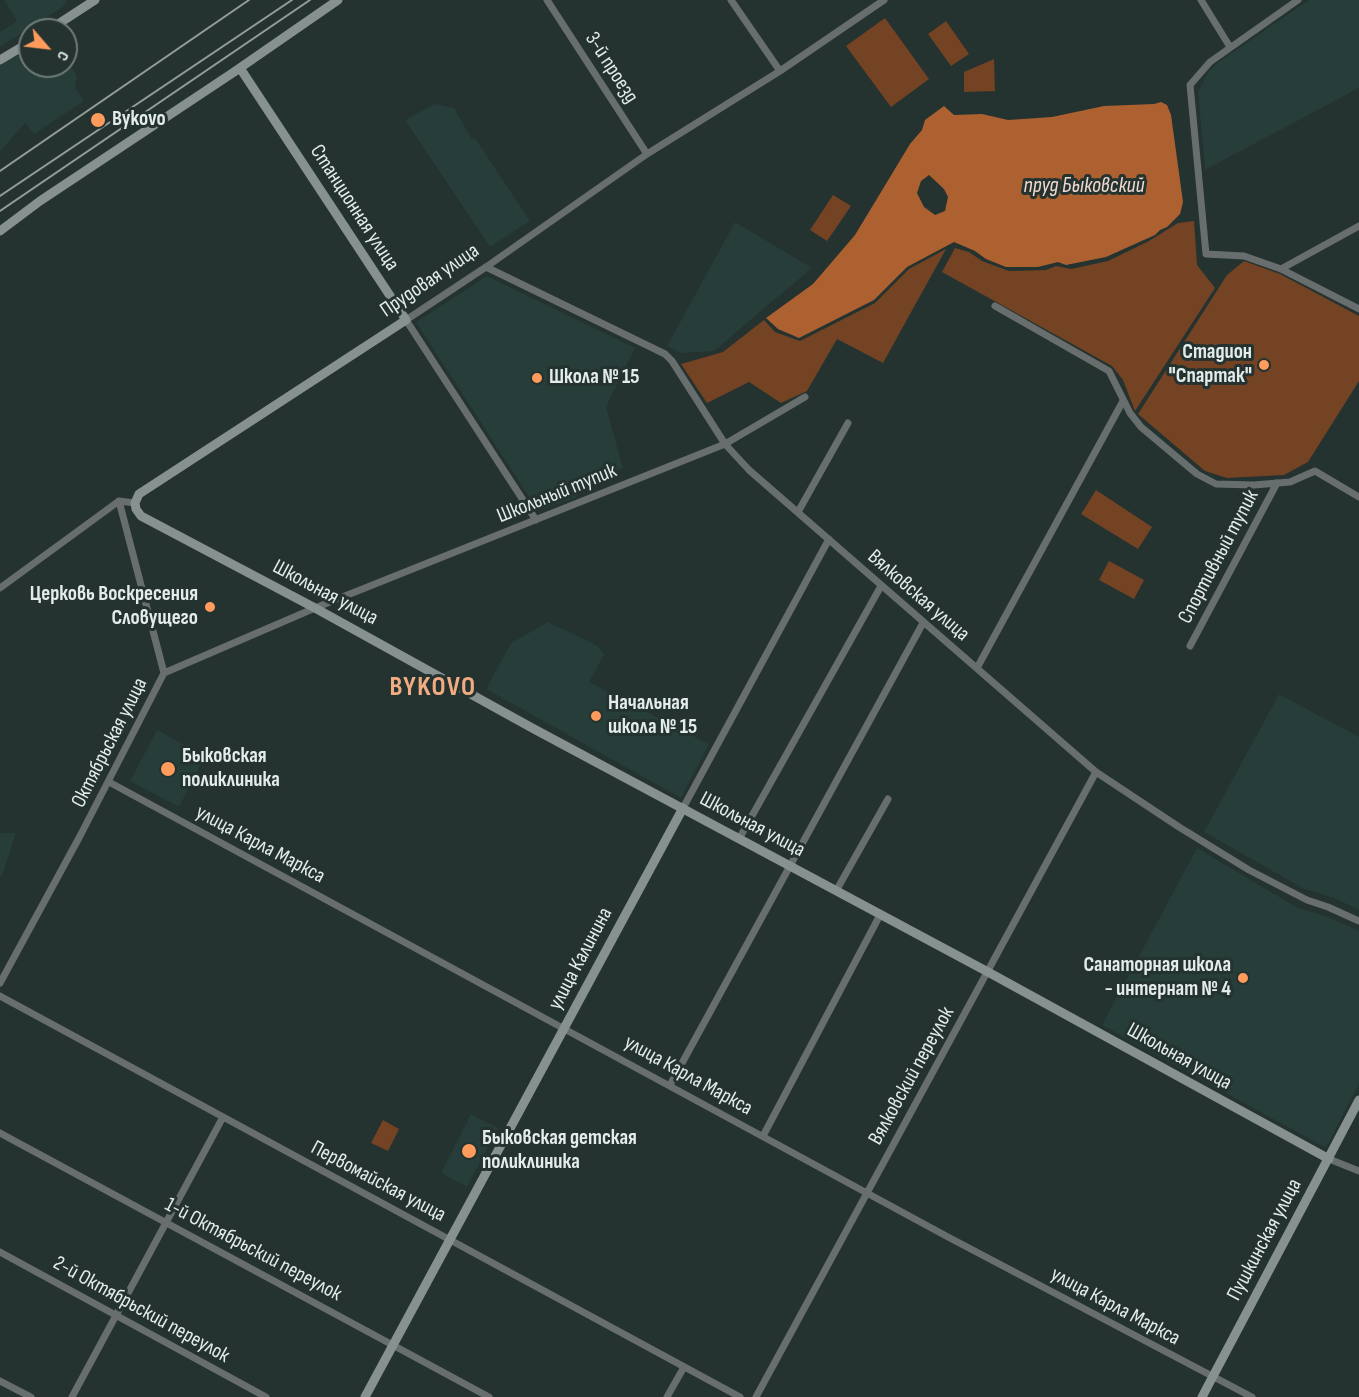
<!DOCTYPE html>
<meta charset="utf-8">
<style>
body{margin:0}
#map{position:relative;width:1359px;height:1397px;overflow:hidden;background:#243230;font-family:"Sofia Sans Condensed",sans-serif}
canvas{display:block}
.north{position:absolute;left:18px;top:18px;width:60px;height:60px;box-sizing:border-box;background:#243230;border:2px solid #707c7a;border-radius:50%;rotate:118deg;font-size:16px;font-weight:700;line-height:24px;text-align:center;color:#e3ecea}
.north::after{content:'';display:block;margin:auto;width:21px;height:27px;background:#ff9b5b;clip-path:polygon(50% 0,100% 100%,50% 72%,0 100%)}
</style>
<div id="map">
<canvas width="1359" height="1397"></canvas>
<div class="north">С</div>
</div>
<script>
const g = document.querySelector('canvas').getContext('2d');
g.lineJoin = 'round';
function paint(path, color) { g.fillStyle = color; g.fill(path, 'evenodd'); }
const shape = rows => new Path2D(rows.map(r => 'M' + r).join(''));
function strokePath(path, color, width, dash) { g.strokeStyle = color; g.lineWidth = width; g.lineCap = dash ? 'butt' : 'round'; g.setLineDash(dash || []); g.stroke(path); }
function write(font, color, halo, rows, align = 'center') {
  g.font = font + ' "Sofia Sans Condensed",sans-serif'; g.lineWidth = 6; g.setLineDash([]); g.textBaseline = 'middle'; g.strokeStyle = halo; g.fillStyle = color; for (const [text, x, y, turn = 0] of rows) {
    g.save(); g.translate(x, y); g.rotate((+turn || 0) * Math.PI / 180); g.textAlign = isNaN(turn) ? turn : align; if (halo) g.strokeText(text, 0, 0); g.fillText(text, 0, 0); g.restore();
  }
}
paint(shape([
 [4,0,66,0,67,1,63,7,0,47,0,32,17,21],
 [1309,0,1359,0,1359,88,1205,170,1198,92,1208,72,1220,61],
 [30,46,30,66,66,66,66,59,77,76,75,87,84,101,34,134,25,123,0,152,0,64],
 [435,104,454,108,472,139,475,138,530,221,490,247,405,120],
 [735,222,812,268,714,351,681,353,667,346],
 [487,276,635,348,606,407,623,468,593,480,575,498,538,511,416,322],
 [548,622,598,646,604,655,589,682,709,744,681,798,486,689,511,643],
 [1279,694,1359,737,1359,910,1334,898,1304,889,1204,832],
 [157,730,205,756,179,807,130,781],
 [0,833,16,833,2,876,0,876],
 [1197,848,1298,908,1326,916,1359,931,1359,1084,1326,1148,1102,1025],
 [471,1114,498,1128,467,1187,441,1173]
]), '#263d39');
paint(shape([
 [885,18,929,79,891,107,846,46],
 [946,21,969,54,951,66,928,34],
 [994,59,995,91,964,92,964,72],
 [833,195,851,206,827,241,810,230],
 [1194,221,1197,265,1215,288,1135,411,1123,380,1112,366,942,272,955,248,969,252,982,261,1009,271,1046,270,1056,266,1071,269,1108,261,1149,241,1178,223],
 [946,249,883,363,837,339,807,391,781,403,749,382,707,403,681,364,723,352,764,320,775,332,800,341,875,303,909,269],
 [1244,261,1280,274,1359,316,1359,381,1308,462,1284,475,1227,478,1205,471,1138,414,1227,275],
 [1096,490,1152,527,1138,549,1081,514],
 [1109,561,1144,580,1134,599,1099,580],
 [383,1120,399,1129,388,1151,371,1143]
]), '#734324');
paint(shape([
 [1161,102,1167,105,1171,115,1183,202,1180,214,1167,227,1160,230,1155,235,1106,257,1066,265,1058,262,1038,267,1006,267,986,259,975,251,954,242,907,267,874,300,799,338,778,329,766,318,813,284,855,235,910,144,922,130,925,120,944,106,954,115,982,114,1008,120,1052,117,1104,106,1154,104],
 [929,175,944,189,948,197,945,211,935,215,924,207,917,193,921,181]
]), '#ad6130');
strokePath(shape([
 [547,0,647,154],
 [731,0,780,71],
 [1201,0,1230,47],
 [1298,0,1210,62,1190,85,1206,254,1244,256,1281,269,1359,309],
 [486,267,665,354,672,361,725,444,749,470,1096,772,1179,827,1249,870,1307,900,1328,907,1359,921],
 [1281,269,1359,226],
 [995,306,1109,371,1130,413,1141,427,1197,474,1216,484,1254,485,1290,482,1315,471,1359,497],
 [798,512,848,423],
 [536,520,406,320,486,267,647,154,780,71,884,0],
 [0,588,119,501,135,503],
 [1190,646,1277,483],
 [977,668,1123,401],
 [164,673,315,608,725,444,805,397],
 [109,782,948,1237,1252,1397],
 [683,808,829,539],
 [739,839,881,586],
 [836,891,888,799],
 [0,983,80,836,164,673,119,501],
 [0,996,740,1397],
 [670,1085,923,623],
 [0,1133,489,1397],
 [763,1136,880,915],
 [1329,1159,1359,1171],
 [0,1252,266,1397],
 [0,1381,31,1397],
 [72,1397,223,1117],
 [667,1397,684,1367],
 [756,1397,1096,772]
]), '#676e6d', 7);
strokePath(shape([
 [49,30,95,0],
 [0,60,30,42],
 [240,68,406,320,139,494,135,503,136,509,141,516,315,608,534,729,988,972,1329,1159],
 [0,231,40,201,234,72,338,0],
 [365,1397,683,808],
 [1202,1397,1359,1100]
]), '#87918f', 9);
strokePath(shape([
 [0,171,249,0],
 [0,196,292,0],
 [0,211,310,0]
]), '#919c9a', 2);
for (const [x, y, r, color] of [
 [98,120,8,"#ff9b5b"],
 [1264,365,6,"#ff9b5b"],
 [537,378,6,"#ff9b5b"],
 [210,607,6,"#ff9b5b"],
 [596,716,6,"#ff9b5b"],
 [168,769,8,"#ff9b5b"],
 [1243,978,6,"#ff9b5b"],
 [469,1151,8,"#ff9b5b"]
]) { const dot = new Path2D(); dot.arc(x, y, r, 0, 2 * Math.PI); g.fillStyle = color; g.fill(dot); strokePath(dot, '#243230', 2); }
write('21px', '#e3ecea', '#243230', [
 ["3-й проезд",611,68,57],
 ["Станционная улица",354,208,57],
 ["Прудовая улица",430,281,-34],
 ["Школьный тупик",557,494,-22],
 ["Спортивный тупик",1219,557,-62],
 ["Школьная улица",325,593,28],
 ["Вялковская улица",918,596,41],
 ["Октябрьская улица",110,743,-63],
 ["Школьная улица",752,825,28],
 ["улица Карла Маркса",260,845,28],
 ["улица Калинина",581,959,-62],
 ["Школьная улица",1179,1057,29],
 ["улица Карла Маркса",688,1076,29],
 ["Вялковский переулок",912,1076,-61],
 ["Первомайская улица",378,1182,28],
 ["Пушкинская улица",1265,1240,-62],
 ["1-й Октябрьский переулок",253,1250,28],
 ["улица Карла Маркса",1115,1307,28],
 ["2-й Октябрьский переулок",141,1310,29]
]);
write('bold 21px', '#e3ecea', '#243230', [
 ["Bykovo",112,120],
 ["Стадион",1252,353,"right"],
 ["\"Спартак\"",1252,377,"right"],
 ["Школа № 15",549,378],
 ["Церковь Воскресения",198,595,"right"],
 ["Словущего",198,619,"right"],
 ["Начальная",608,704],
 ["школа № 15",608,728],
 ["Быковская",182,757],
 ["поликлиника",182,781],
 ["Санаторная школа",1231,966,"right"],
 ["- интернат № 4",1231,990,"right"],
 ["Быковская детская",482,1139],
 ["поликлиника",482,1163]
], 'left');
write('italic 22px', '#f0dace', '#243230', [
 ["пруд Быковский",1084,186]
]);
g.letterSpacing = '1.5px';
write('bold 27px', '#f2ac82', '#243230', [
 ["BYKOVO",433,688]
]);
g.letterSpacing = '0px';
</script>
